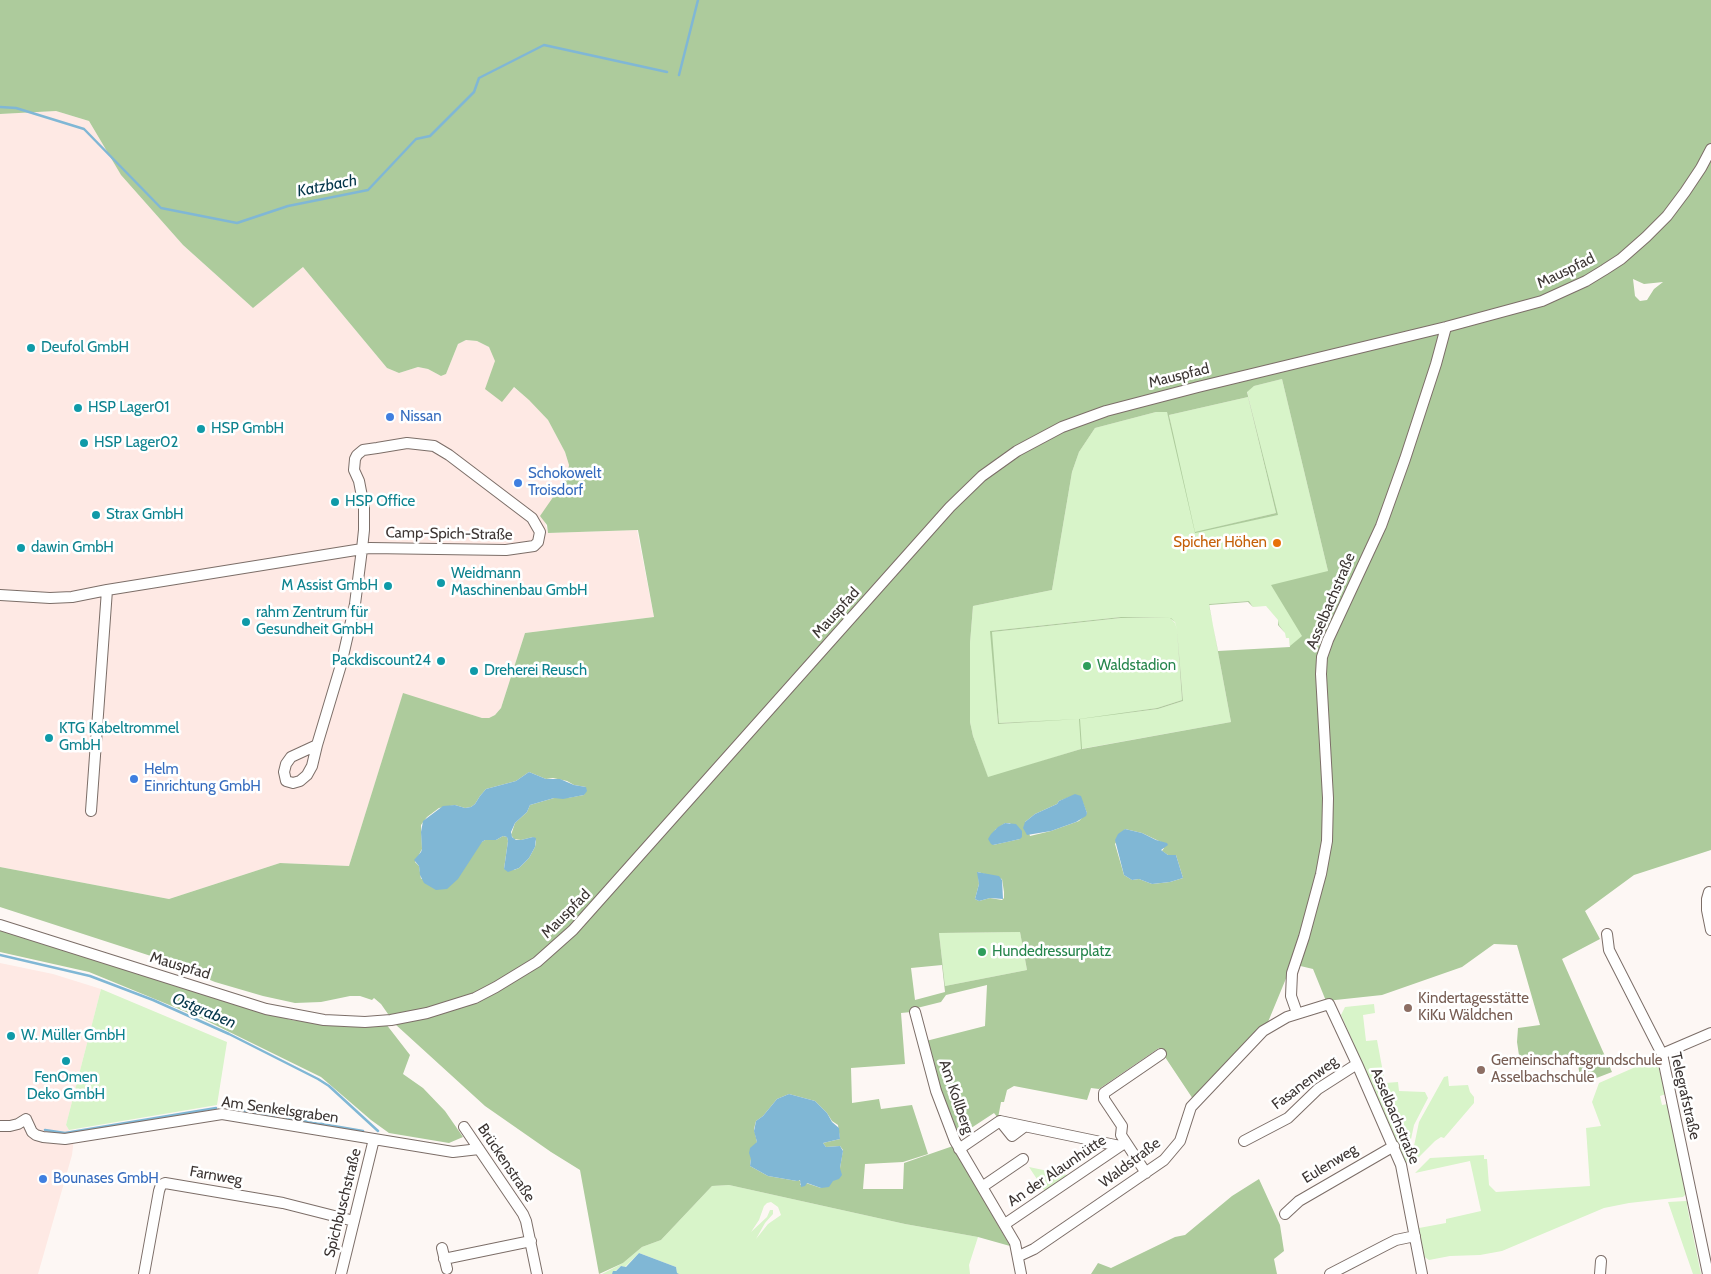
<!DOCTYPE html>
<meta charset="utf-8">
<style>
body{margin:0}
canvas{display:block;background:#fdf7f4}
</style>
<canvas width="1711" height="1274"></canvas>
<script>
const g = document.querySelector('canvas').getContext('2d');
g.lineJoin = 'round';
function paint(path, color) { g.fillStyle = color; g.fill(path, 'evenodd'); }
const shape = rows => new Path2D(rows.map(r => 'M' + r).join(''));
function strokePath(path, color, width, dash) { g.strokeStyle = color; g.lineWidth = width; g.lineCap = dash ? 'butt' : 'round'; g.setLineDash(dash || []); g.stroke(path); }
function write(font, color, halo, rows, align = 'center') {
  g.font = font + ' Cabin,sans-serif'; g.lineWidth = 5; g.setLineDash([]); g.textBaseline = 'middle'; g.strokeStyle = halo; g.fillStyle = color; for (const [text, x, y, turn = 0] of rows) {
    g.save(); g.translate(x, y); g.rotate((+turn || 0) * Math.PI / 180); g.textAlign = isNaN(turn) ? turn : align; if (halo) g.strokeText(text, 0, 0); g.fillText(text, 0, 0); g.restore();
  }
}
paint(shape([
 [56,111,89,121,121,175,183,245,253,308,303,267,387,368,399,373,418,367,428,369,441,376,446,374,458,344,466,340,477,341,489,347,495,360,513,387,530,400,548,420,565,452,569,465,567,477,544,520,548,533,637,530,654,617,525,633,501,708,495,715,489,718,482,718,403,694,349,866,280,863,169,899,0,867,0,114],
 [0,963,53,974,101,989,66,1125,74,1138,72,1155,38,1274,0,1274]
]), '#fee9e4');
paint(shape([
 [1282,379,1328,571,1303,636,1290,647,1289,638,1286,638,1285,633,1279,625,1278,620,1266,606,1253,607,1249,601,1209,604,1231,722,1081,749,988,778,973,736,970,722,970,643,973,606,1052,590,1072,472,1079,452,1095,428,1156,412,1167,411,1173,435,1169,415,1248,397,1276,513,1209,529,1277,515,1247,391,1254,386],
 [1121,617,1167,618,1121,618,991,632,999,723,1043,721,998,724,991,631],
 [1170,618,1175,622,1177,630,1183,701,1158,709,1118,714,1157,708,1182,700,1177,630,1175,623],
 [1020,932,1027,970,945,986,939,933],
 [101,989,227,1042,217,1105,69,1130,66,1125],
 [1374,1004,1375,1013,1363,1015,1366,1041,1377,1040,1385,1083,1398,1082,1399,1091,1425,1092,1428,1098,1414,1125,1410,1144,1409,1163,1406,1162,1341,1015,1345,1007],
 [1656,1058,1666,1094,1660,1096,1662,1105,1668,1104,1687,1193,1683,1197,1629,1203,1604,1208,1502,1251,1480,1255,1450,1256,1429,1260,1423,1256,1419,1228,1446,1223,1446,1219,1481,1211,1470,1161,1415,1173,1430,1158,1484,1155,1484,1159,1487,1159,1489,1185,1496,1192,1590,1186,1586,1128,1601,1126,1592,1102,1599,1083],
 [1448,1076,1449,1086,1468,1085,1470,1092,1474,1097,1474,1103,1444,1138,1441,1137,1435,1141,1414,1162,1414,1146,1419,1122,1444,1077],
 [1029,1167,1072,1176,1046,1193],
 [729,1185,905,1224,978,1237,969,1265,970,1274,1015,1274,677,1274,676,1267,639,1253,625,1267,621,1266,612,1274,602,1274,623,1263,642,1247,661,1240,712,1186],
 [771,1202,778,1207,781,1215,768,1224,756,1239,765,1223,773,1214,773,1210,770,1210,767,1217,751,1232,759,1220,764,1206,767,1203],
 [1686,1201,1688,1202,1687,1206,1701,1274,1693,1274,1668,1202]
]), '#d8f4c9');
paint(shape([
 [0,0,1711,0,1711,850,1634,875,1585,911,1600,939,1562,959,1612,1072,1581,1084,1578,1064,1538,1061,1520,1062,1517,1042,1518,1028,1540,1025,1517,945,1494,944,1462,967,1382,995,1326,1001,1313,969,1292,964,1268,1022,1193,1099,1159,1048,1099,1089,1091,1088,1087,1100,1014,1086,1007,1090,1004,1102,1001,1102,998,1118,994,1113,959,1136,931,1063,926,1041,985,1026,987,985,946,995,941,1002,917,1008,911,1012,901,1013,905,1064,851,1068,852,1103,879,1099,881,1109,912,1105,928,1154,903,1162,865,1164,863,1189,903,1189,904,1163,953,1146,1010,1246,978,1237,905,1224,729,1185,712,1186,661,1240,642,1247,623,1263,599,1274,580,1170,551,1152,485,1106,395,1024,381,1004,374,998,372,1000,360,996,350,996,321,1002,295,1003,263,996,215,982,154,957,0,907,0,867,169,899,280,863,349,866,403,693,482,718,489,718,495,715,501,708,525,633,654,617,638,530,548,533,547,525,540,516,567,477,569,465,565,452,548,420,529,400,514,387,502,402,485,389,495,361,489,347,477,341,466,340,458,344,446,374,441,376,428,369,418,367,399,373,387,368,303,267,253,308,183,245,121,175,89,121,56,111,0,114],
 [1633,279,1644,284,1663,282,1654,289,1647,300,1640,301,1635,296],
 [1282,379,1328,571,1271,585,1302,636,1290,646,1289,638,1286,638,1285,633,1279,625,1278,620,1266,606,1253,607,1249,601,1209,604,1231,722,1082,749,1080,719,1158,709,1183,701,1177,630,1175,622,1171,618,1121,617,990,631,998,724,1079,719,1081,749,988,777,973,736,970,722,970,643,973,606,1052,590,1072,472,1079,452,1095,428,1156,412,1167,412,1195,533,1278,515,1247,392,1254,386],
 [1248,397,1276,513,1195,532,1169,415],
 [1248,602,1253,607,1266,606,1278,620,1278,625,1285,633,1286,638,1289,638,1290,647,1218,651,1209,605],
 [1121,618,1170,618,1175,622,1177,630,1182,700,1157,708,1079,719,999,723,992,632],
 [529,772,546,779,553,778,567,781,574,785,586,787,584,795,567,798,554,798,530,805,527,812,515,823,511,835,514,839,521,840,533,837,536,841,535,847,529,858,519,868,514,870,504,869,508,841,507,837,503,836,496,840,485,840,421,879,419,866,415,862,422,849,421,825,427,817,439,808,455,805,465,808,471,807,475,804,480,796,486,789,516,781],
 [1075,795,1083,803,1087,813,1079,821,1051,831,1030,836,1025,822,1035,814,1057,804,1059,801],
 [1005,823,1010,823,1020,839,993,845,995,830],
 [1125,829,1142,833,1161,842,1164,848,1162,851,1168,855,1176,855,1183,878,1170,882,1152,884,1139,879,1132,880,1124,875,1115,844],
 [978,872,1002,879,1004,892,1004,898,1002,900,990,898,979,901,975,899,979,884],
 [1020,932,1027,970,945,986,939,933],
 [942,965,945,992,915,1000,911,968],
 [789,1094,815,1101,827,1113,832,1121,838,1125,840,1139,823,1143,826,1147,840,1146,843,1150,840,1168,821,1188,806,1183,800,1185,801,1182,798,1179,797,1181,768,1176,750,1166,751,1159,757,1142,754,1129,756,1121,763,1116,777,1099],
 [0,929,291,1020,341,1026,386,1024,410,1055,403,1074,423,1088,445,1111,463,1137,449,1143,389,1133,371,1120,321,1077,201,1018,89,972,0,952],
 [1259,1179,1280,1225,1284,1251,1274,1259,1277,1274,1091,1274,1098,1263,1111,1268,1175,1237,1185,1235,1232,1196]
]), '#adcb9c');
paint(shape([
 [529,772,546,779,560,779,574,785,586,787,587,791,584,795,563,799,554,798,530,805,527,812,515,823,511,832,512,837,516,840,521,840,533,837,536,838,535,847,529,858,519,868,508,872,504,869,508,841,507,837,503,836,496,840,485,840,482,842,458,879,447,889,436,890,424,883,420,875,419,866,414,860,421,852,422,849,421,832,423,821,443,806,455,805,465,808,471,807,475,804,480,796,486,789,516,781],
 [1075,794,1081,796,1087,813,1086,816,1076,822,1051,831,1027,835,1023,828,1025,822,1035,814,1057,804,1059,801],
 [1005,823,1016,824,1022,831,1022,837,1020,839,1007,842,993,845,991,844,988,839,991,834,998,827],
 [1125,829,1142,833,1156,840,1167,843,1168,845,1161,850,1168,855,1176,855,1183,878,1170,882,1152,884,1139,879,1132,880,1124,875,1115,840,1118,834],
 [977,872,999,876,1002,880,1003,899,990,898,979,901,975,899,979,884],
 [789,1094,815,1101,827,1113,832,1122,839,1128,840,1139,823,1143,826,1147,840,1146,843,1151,840,1168,842,1175,839,1179,833,1181,829,1187,821,1188,807,1183,805,1186,801,1187,800,1180,797,1181,768,1176,750,1166,751,1159,749,1153,750,1148,757,1142,754,1131,756,1121,763,1116,777,1099],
 [639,1253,676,1267,677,1273,679,1274,612,1274,613,1271,616,1271,621,1266,626,1267]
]), '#80b7d5');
strokePath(shape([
 [679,75,698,0],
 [0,107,16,108,84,129,161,208,237,223,288,206,368,190,416,139,430,136,474,92,479,78,544,45,667,72],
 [0,955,90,976,153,1000,229,1034,318,1079,329,1086,378,1131],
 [228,1108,276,1116],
 [287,1118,363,1131],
 [45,1130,65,1133,216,1108]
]), '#80b7d5', 2.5);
const minor = shape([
 [0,595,50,598,72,597,107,590,362,549,370,548,506,550,534,546,538,542,540,532,532,518,449,455,434,446,407,443,377,448,363,450,357,455,355,459,354,470,359,481,364,507,364,530,362,549,355,604,341,665,317,745,291,757,286,764,284,772,286,781,293,783,300,781,307,775,312,766,317,745],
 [91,811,107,590],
 [1709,892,1707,899,1707,910,1711,930],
 [0,925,266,1009,324,1020,365,1022,391,1020,427,1013,475,998,496,987,537,962,573,930,950,507,982,476,1017,451,1062,427,1106,411,1198,387,1446,327,1542,301,1586,281,1604,270,1621,259,1646,237,1667,216,1685,192,1701,168,1711,149],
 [1607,934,1609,950,1662,1054,1708,1274],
 [915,1012,936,1091,955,1141,1015,1243,1021,1274],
 [1297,1013,1291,996,1292,973,1304,937,1321,874,1327,841,1328,798,1321,674,1322,657,1328,640,1381,526,1405,459,1436,364,1446,327],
 [1662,1054,1711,1033],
 [1000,1121,1012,1136,1024,1127],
 [0,1126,10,1126,18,1124,26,1119,32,1132,36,1135,43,1137,65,1139,222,1114,453,1152,479,1149],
 [464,1127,523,1214,526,1221,537,1274],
 [1244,1141,1288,1118,1318,1089,1357,1064],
 [959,1149,1000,1121,1120,1146],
 [1146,1173,1121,1135,1122,1126,1104,1099,1104,1093,1161,1054],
 [982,1187,1023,1159],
 [1285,1214,1299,1201,1394,1146],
 [1005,1224,1123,1144],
 [442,1248,447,1269],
 [1019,1256,1034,1249,1164,1160,1180,1141,1191,1107,1263,1031,1287,1017,1329,1004,1357,1064,1401,1165,1422,1274],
 [444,1259,531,1241],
 [144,1274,159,1191,161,1185,165,1183,283,1203,354,1221],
 [341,1274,374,1139],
 [1330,1274,1386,1245,1396,1240,1415,1236],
 [1600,1274,1601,1261]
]);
strokePath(minor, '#7c6e68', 12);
strokePath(minor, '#fff', 10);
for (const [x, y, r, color] of [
 [31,348,5,"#0f9aa8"],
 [78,408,5,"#0f9aa8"],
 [390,417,5,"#3f7fe0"],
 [201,429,5,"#0f9aa8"],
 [84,443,5,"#0f9aa8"],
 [518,483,5,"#3f7fe0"],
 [335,502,5,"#0f9aa8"],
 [96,515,5,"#0f9aa8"],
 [1277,543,5,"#e8710a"],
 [21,548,5,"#0f9aa8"],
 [441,583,5,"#0f9aa8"],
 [388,586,5,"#0f9aa8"],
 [246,622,5,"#0f9aa8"],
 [441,661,5,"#0f9aa8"],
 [1087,666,5,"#2e9e5b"],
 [474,671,5,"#0f9aa8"],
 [49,738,5,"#0f9aa8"],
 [134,779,5,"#3f7fe0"],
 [982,952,5,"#2e9e5b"],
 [1408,1008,5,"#8d6e63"],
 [11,1036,5,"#0f9aa8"],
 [66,1061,5,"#0f9aa8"],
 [1481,1070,5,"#8d6e63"],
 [43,1179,5,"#3f7fe0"]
]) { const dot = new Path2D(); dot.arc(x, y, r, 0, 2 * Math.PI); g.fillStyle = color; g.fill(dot); strokePath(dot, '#fff', 2); }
write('15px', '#3c3533', '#fff', [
 ["Mauspfad",1566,271,-26],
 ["Mauspfad",1179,376,-14],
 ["Camp-Spich-Straße",449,534,1],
 ["Asselbachstraße",1331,601,-67],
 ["Mauspfad",836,613,-48],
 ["Mauspfad",566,914,-45],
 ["Mauspfad",180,966,17],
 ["Fasanenweg",1305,1083,-37],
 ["Telegrafstraße",1685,1096,77],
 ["Am Kollberg",956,1097,71],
 ["Am Senkelsgraben",280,1110,8],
 ["Asselbachstraße",1395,1116,67],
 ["Brückenstraße",506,1163,56],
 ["Waldstraße",1130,1163,-37],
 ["Eulenweg",1330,1164,-31],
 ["An der Alaunhütte",1057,1171,-34],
 ["Farnweg",216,1176,10],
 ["Spichbuschstraße",343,1203,-76]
]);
write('15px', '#0d838f', '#fff', [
 ["Deufol GmbH",41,348],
 ["HSP Lager01",88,408],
 ["HSP GmbH",211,429],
 ["HSP Lager02",94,443],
 ["HSP Office",345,502],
 ["Strax GmbH",106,515],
 ["dawin GmbH",31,548],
 ["Weidmann",451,574],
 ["Maschinenbau GmbH",451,591],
 ["M Assist GmbH",378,586,"right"],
 ["rahm Zentrum für",256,613],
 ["Gesundheit GmbH",256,630],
 ["Packdiscount24",431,661,"right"],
 ["Dreherei Reusch",484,671],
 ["KTG Kabeltrommel",59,729],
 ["GmbH",59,746],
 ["W. Müller GmbH",21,1036],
 ["FenOmen",66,1078,"center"],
 ["Deko GmbH",66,1095,"center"]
], 'left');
write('15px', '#366cbe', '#fff', [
 ["Nissan",400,417],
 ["Schokowelt",528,474],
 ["Troisdorf",528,491],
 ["Helm",144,770],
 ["Einrichtung GmbH",144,787],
 ["Bounases GmbH",53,1179]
], 'left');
write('15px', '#c56008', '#fff', [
 ["Spicher Höhen",1267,543]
], 'right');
write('15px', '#27864d', '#fff', [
 ["Waldstadion",1097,666],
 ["Hundedressurplatz",992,952]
], 'left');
write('15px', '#785e54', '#fff', [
 ["Kindertagesstätte",1418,999],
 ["KiKu Wäldchen",1418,1016],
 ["Gemeinschaftsgrundschule",1491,1061],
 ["Asselbachschule",1491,1078]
], 'left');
write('italic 16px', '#05364a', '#fff', [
 ["Katzbach",327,186,-11],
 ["Ostgraben",204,1011,23]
]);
</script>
